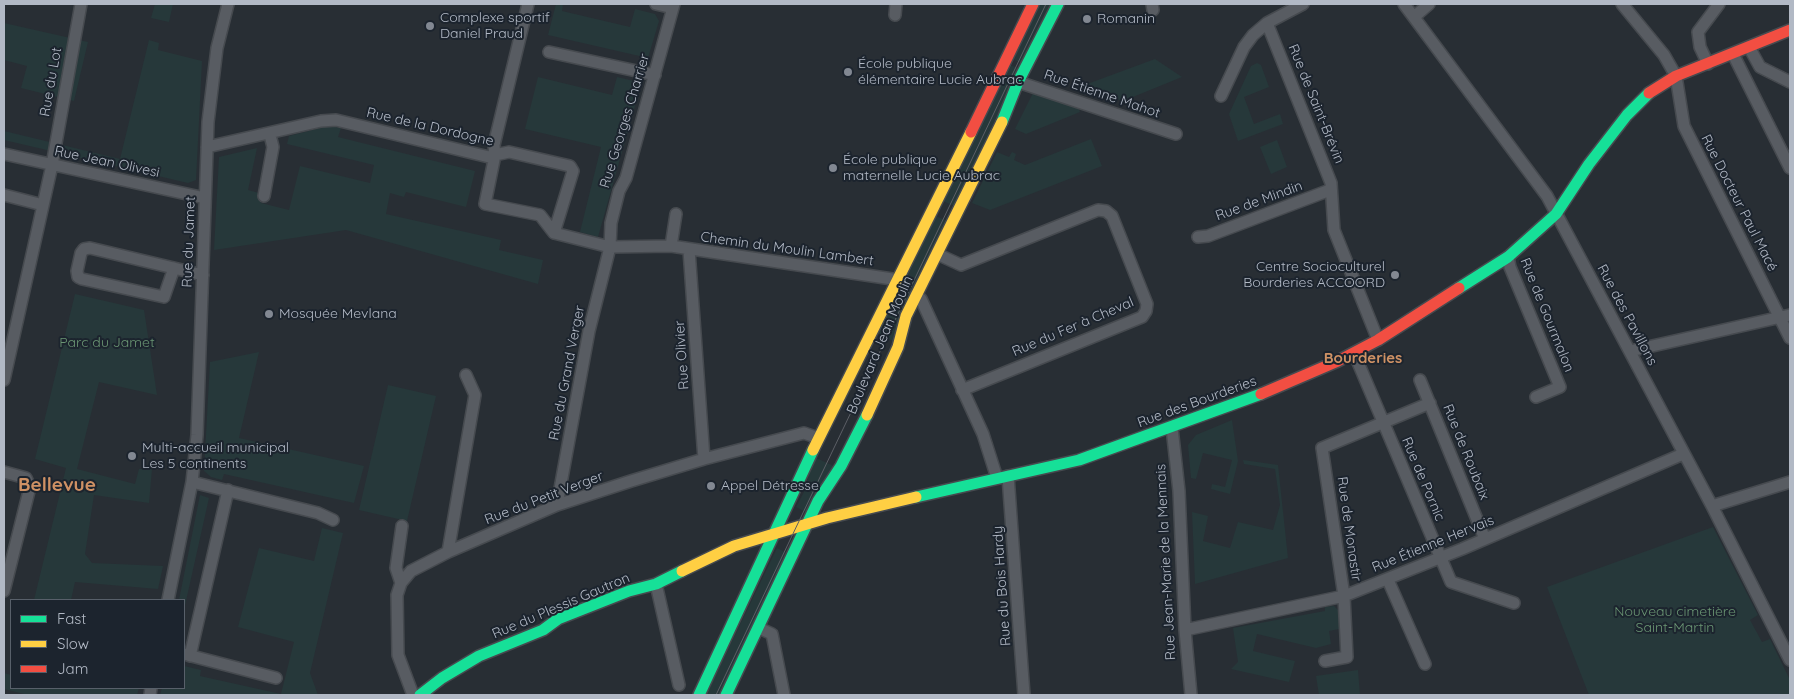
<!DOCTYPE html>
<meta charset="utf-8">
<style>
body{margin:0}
#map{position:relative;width:1794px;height:699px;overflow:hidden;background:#282e34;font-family:Quicksand,sans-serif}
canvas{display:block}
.frame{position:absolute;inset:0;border:5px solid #b2b9c5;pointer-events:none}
.legend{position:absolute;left:10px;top:599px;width:175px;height:90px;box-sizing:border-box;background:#1c242e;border:1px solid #58606a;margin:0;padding:6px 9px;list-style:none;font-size:15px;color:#b2b9c5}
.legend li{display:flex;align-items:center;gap:10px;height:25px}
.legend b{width:25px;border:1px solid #58606a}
</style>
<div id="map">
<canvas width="1794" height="699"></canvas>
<div class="frame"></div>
<ul class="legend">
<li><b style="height:6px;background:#16e098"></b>Fast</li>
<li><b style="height:6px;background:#ffcf43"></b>Slow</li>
<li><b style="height:6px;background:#f24e42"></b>Jam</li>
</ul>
</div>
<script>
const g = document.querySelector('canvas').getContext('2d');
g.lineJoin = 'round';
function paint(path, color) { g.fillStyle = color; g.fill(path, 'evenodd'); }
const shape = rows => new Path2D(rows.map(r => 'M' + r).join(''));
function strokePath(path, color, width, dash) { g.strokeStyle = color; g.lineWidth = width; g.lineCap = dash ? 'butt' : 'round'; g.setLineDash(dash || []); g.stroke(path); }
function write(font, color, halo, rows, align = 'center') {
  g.font = font + ' Quicksand,sans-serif'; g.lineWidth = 4; g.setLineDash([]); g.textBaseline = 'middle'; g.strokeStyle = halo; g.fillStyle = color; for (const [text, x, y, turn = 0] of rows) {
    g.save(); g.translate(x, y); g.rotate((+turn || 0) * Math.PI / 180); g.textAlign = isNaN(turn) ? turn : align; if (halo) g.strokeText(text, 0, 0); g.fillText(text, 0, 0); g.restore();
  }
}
paint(shape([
 [155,4,173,4,169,22,151,18],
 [556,4,563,4,562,11,630,27,635,9,655,14,659,21,648,58,548,35],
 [1037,4,1051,4,1023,64,1011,58],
 [4,23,88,42,74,101,21,88,27,66,4,60],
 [149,40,159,43,158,50,202,61,196,180,188,183,4,140,4,131,120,159],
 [1155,59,1182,77,1123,101,1079,87],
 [1257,63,1261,65,1269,87,1244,97,1254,124,1280,114,1283,124,1238,141,1229,114,1251,66],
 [1008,64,1020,69,954,206,943,201],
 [538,77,612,95,617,77,638,82,640,88,598,237,580,232,601,147,525,129],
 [1033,93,1078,107,1080,112,1026,134,1015,129],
 [328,126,341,128,338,137,475,171,466,207,406,192,404,197,390,193,386,214,501,240,499,250,543,260,538,284,346,230,214,250,219,157,257,148,248,190,259,193,261,203,289,210,300,166,370,183,374,165,287,144,289,136],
 [1091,139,1102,166,990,210,972,203,997,152,1009,157,1012,152,1016,154,1014,160,1025,165],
 [1277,140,1287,167,1271,174,1260,147],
 [936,216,947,221,895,342,874,332],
 [75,294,144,310,157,395,99,382,77,469,135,484,139,469,152,469,149,503,94,495,85,554,92,563,163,566,158,589,75,582,71,600,34,600,66,468,35,459],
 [259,352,239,438,364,466,354,503,224,474,222,480,211,477,204,471,210,362],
 [388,385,436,396,407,521,359,510],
 [1232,420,1238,461,1230,494,1211,489,1212,484,1225,487,1232,460,1203,453,1196,479,1191,478,1188,445,1196,435],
 [814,457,836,467,808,513,796,507,804,492],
 [1243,460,1278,465,1288,558,1195,584,1192,512,1208,516,1203,541,1230,548,1238,522,1273,530,1280,505,1275,469,1244,464],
 [200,495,209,498,184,610,184,600,179,600],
 [1713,527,1758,615,1750,620,1762,642,1770,639,1790,680,1790,695,1589,695,1547,587],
 [322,528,343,533,310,673,318,695,160,695,162,688,184,688,184,666,201,670,200,676,281,694,294,642,238,627,259,548,314,561],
 [777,548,789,554,720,695,706,695],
 [1334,606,1340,612,1339,629,1329,631,1331,644,1316,648,1257,634,1253,651,1295,661,1289,682,1231,669,1238,662,1233,628,1325,611,1325,607],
 [1358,670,1360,695,1319,695,1316,676],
 [4,673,11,675,11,688,139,688,137,695,28,695,4,689]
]), '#26383a');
const street = shape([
 [528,4,494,145,495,155,509,152,570,166,573,171,554,233],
 [656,4,673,8],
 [1152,4,1153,10],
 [1404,4,1547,196,1712,506,1790,660],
 [1622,4,1664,55,1676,76,1684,126,1790,338],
 [895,15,896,4],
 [1414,17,1429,4],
 [1267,23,1331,183,1334,230,1378,340],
 [1749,47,1760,67,1790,82],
 [549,52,655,75],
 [1733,54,1790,168],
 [1708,64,1700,47,1698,32,1719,4],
 [1018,82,1176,134],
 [1221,96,1244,47,1253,35,1267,23,1303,4],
 [207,147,321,121,336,120,489,157,495,155,485,204,540,215,554,233,610,247,671,246,899,280],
 [4,154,205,198],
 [4,195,43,205],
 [264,196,273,147,270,135],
 [1198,237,1208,236,1330,190],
 [671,246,676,214],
 [689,250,704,459],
 [937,254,961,265,1098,210,1106,211,1112,216,1147,304,1146,311,1142,317,962,390],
 [1508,257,1510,267,1560,387,1536,397],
 [174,268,164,297,82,279,78,277,77,271,81,253,84,249,90,248,203,275],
 [916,295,921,299,983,434,997,478],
 [1630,351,1790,315],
 [1354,353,1451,582,1514,603],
 [4,380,52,165,81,4],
 [1420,380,1485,539],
 [1172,428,1179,491,1185,630,1191,695],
 [4,472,26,478,30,487,4,591],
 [1008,476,1024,695],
 [192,482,318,513,333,520],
 [557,505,589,331,610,247,611,223,619,191,626,178,674,4],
 [1712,506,1790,482],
 [448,552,475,395,466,375],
 [1388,580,1425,664],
 [401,583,396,568,402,526],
 [656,584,679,685],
 [168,600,192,482,197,435,208,122,217,48,228,4],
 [759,628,772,634,784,695],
 [1185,630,1344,596,1462,549,1683,454],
 [184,654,276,678],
 [190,656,228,490],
 [1325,661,1347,657,1344,596,1322,448,1430,403],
 [150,695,151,688],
 [413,695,398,655,397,595,401,583,411,571,448,552,557,505,631,481,704,459,804,433,818,438]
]);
const fast = shape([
 [1002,122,1018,82,1058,4],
 [1459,288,1508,257,1556,214,1589,164,1627,115,1649,93],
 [916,497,1079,460,1261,394],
 [420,695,442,678,479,656,543,630,558,619,629,591,656,584,682,571],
 [699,695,813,450],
 [726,695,818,501,841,466,867,415]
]);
const slow = shape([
 [867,415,898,347,906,316,1002,122],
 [813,450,971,132],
 [682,571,734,546,827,518,916,497]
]);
const jam = shape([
 [1649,93,1676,76,1790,30],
 [971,132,1033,4],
 [1261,394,1338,361,1378,340,1459,288]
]);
strokePath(street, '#464a4f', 14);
strokePath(fast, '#464a4f', 14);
strokePath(slow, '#464a4f', 14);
strokePath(jam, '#464a4f', 14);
strokePath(street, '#585c62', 11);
strokePath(fast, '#16e098', 11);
strokePath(slow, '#ffcf43', 11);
strokePath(jam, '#f24e42', 11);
strokePath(shape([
 [716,695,1046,4]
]), '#5c5f66', 1);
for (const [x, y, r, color] of [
 [1087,19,5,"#828892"],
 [430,26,5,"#828892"],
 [848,72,5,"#828892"],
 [833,168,5,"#828892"],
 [1395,275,5,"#828892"],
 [269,314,5,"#828892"],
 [132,456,5,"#828892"],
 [711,486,5,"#828892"]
]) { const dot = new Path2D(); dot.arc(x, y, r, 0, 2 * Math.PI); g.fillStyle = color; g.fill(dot); strokePath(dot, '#1c242e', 2); }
write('14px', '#b2b9c5', '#1c242e', [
 ["Complexe sportif",440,18],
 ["Daniel Praud",440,34],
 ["Romanin",1097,19],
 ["École publique",858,64],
 ["élémentaire Lucie Aubrac",858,80],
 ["École publique",843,160],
 ["maternelle Lucie Aubrac",843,176],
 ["Centre Socioculturel",1385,267,"right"],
 ["Bourderies ACCOORD",1385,283,"right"],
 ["Mosquée Mevlana",279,314],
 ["Multi-accueil municipal",142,448],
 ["Les 5 continents",142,464],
 ["Appel Détresse",721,486]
], 'left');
write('14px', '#b2b9c5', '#1c242e', [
 ["Rue du Lot",51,82,-80],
 ["Rue Étienne Mahot",1102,94,19],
 ["Rue de Saint-Brévin",1316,104,68],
 ["Rue Georges Charrier",625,121,-73],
 ["Rue de la Dordogne",430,127,13],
 ["Rue Jean Olivesi",107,162,12],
 ["Rue de Mindin",1259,201,-20],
 ["Rue Docteur Paul Macé",1739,203,63],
 ["Rue du Jamet",189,242,-88],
 ["Chemin du Moulin Lambert",787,249,8],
 ["Rue de Gourmalon",1547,315,68],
 ["Rue des Pavillons",1627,315,62],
 ["Rue du Fer à Cheval",1073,327,-23],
 ["Boulevard Jean Moulin",880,345,-67],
 ["Rue Olivier",682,355,-94],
 ["Rue du Grand Verger",567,373,-79],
 ["Rue des Bourderies",1197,402,-20],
 ["Rue de Roubaix",1466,452,68],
 ["Rue de Pornic",1423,479,67],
 ["Rue du Petit Verger",544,498,-21],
 ["Rue de Monastir",1349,529,82],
 ["Rue Étienne Hervais",1433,544,-22],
 ["Rue Jean-Marie de la Mennais",1166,562,-93],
 ["Rue du Bois Hardy",1002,586,-94],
 ["Rue du Plessis Gautron",561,606,-23]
]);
write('14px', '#6a9573', '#1c242e', [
 ["Parc du Jamet",107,343],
 ["Nouveau cimetière",1675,612],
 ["Saint-Martin",1675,628]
]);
write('bold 15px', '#ce9164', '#1c242e', [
 ["Bourderies",1363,358]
]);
write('bold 19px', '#ce9164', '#1c242e', [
 ["Bellevue",57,485]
]);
</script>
